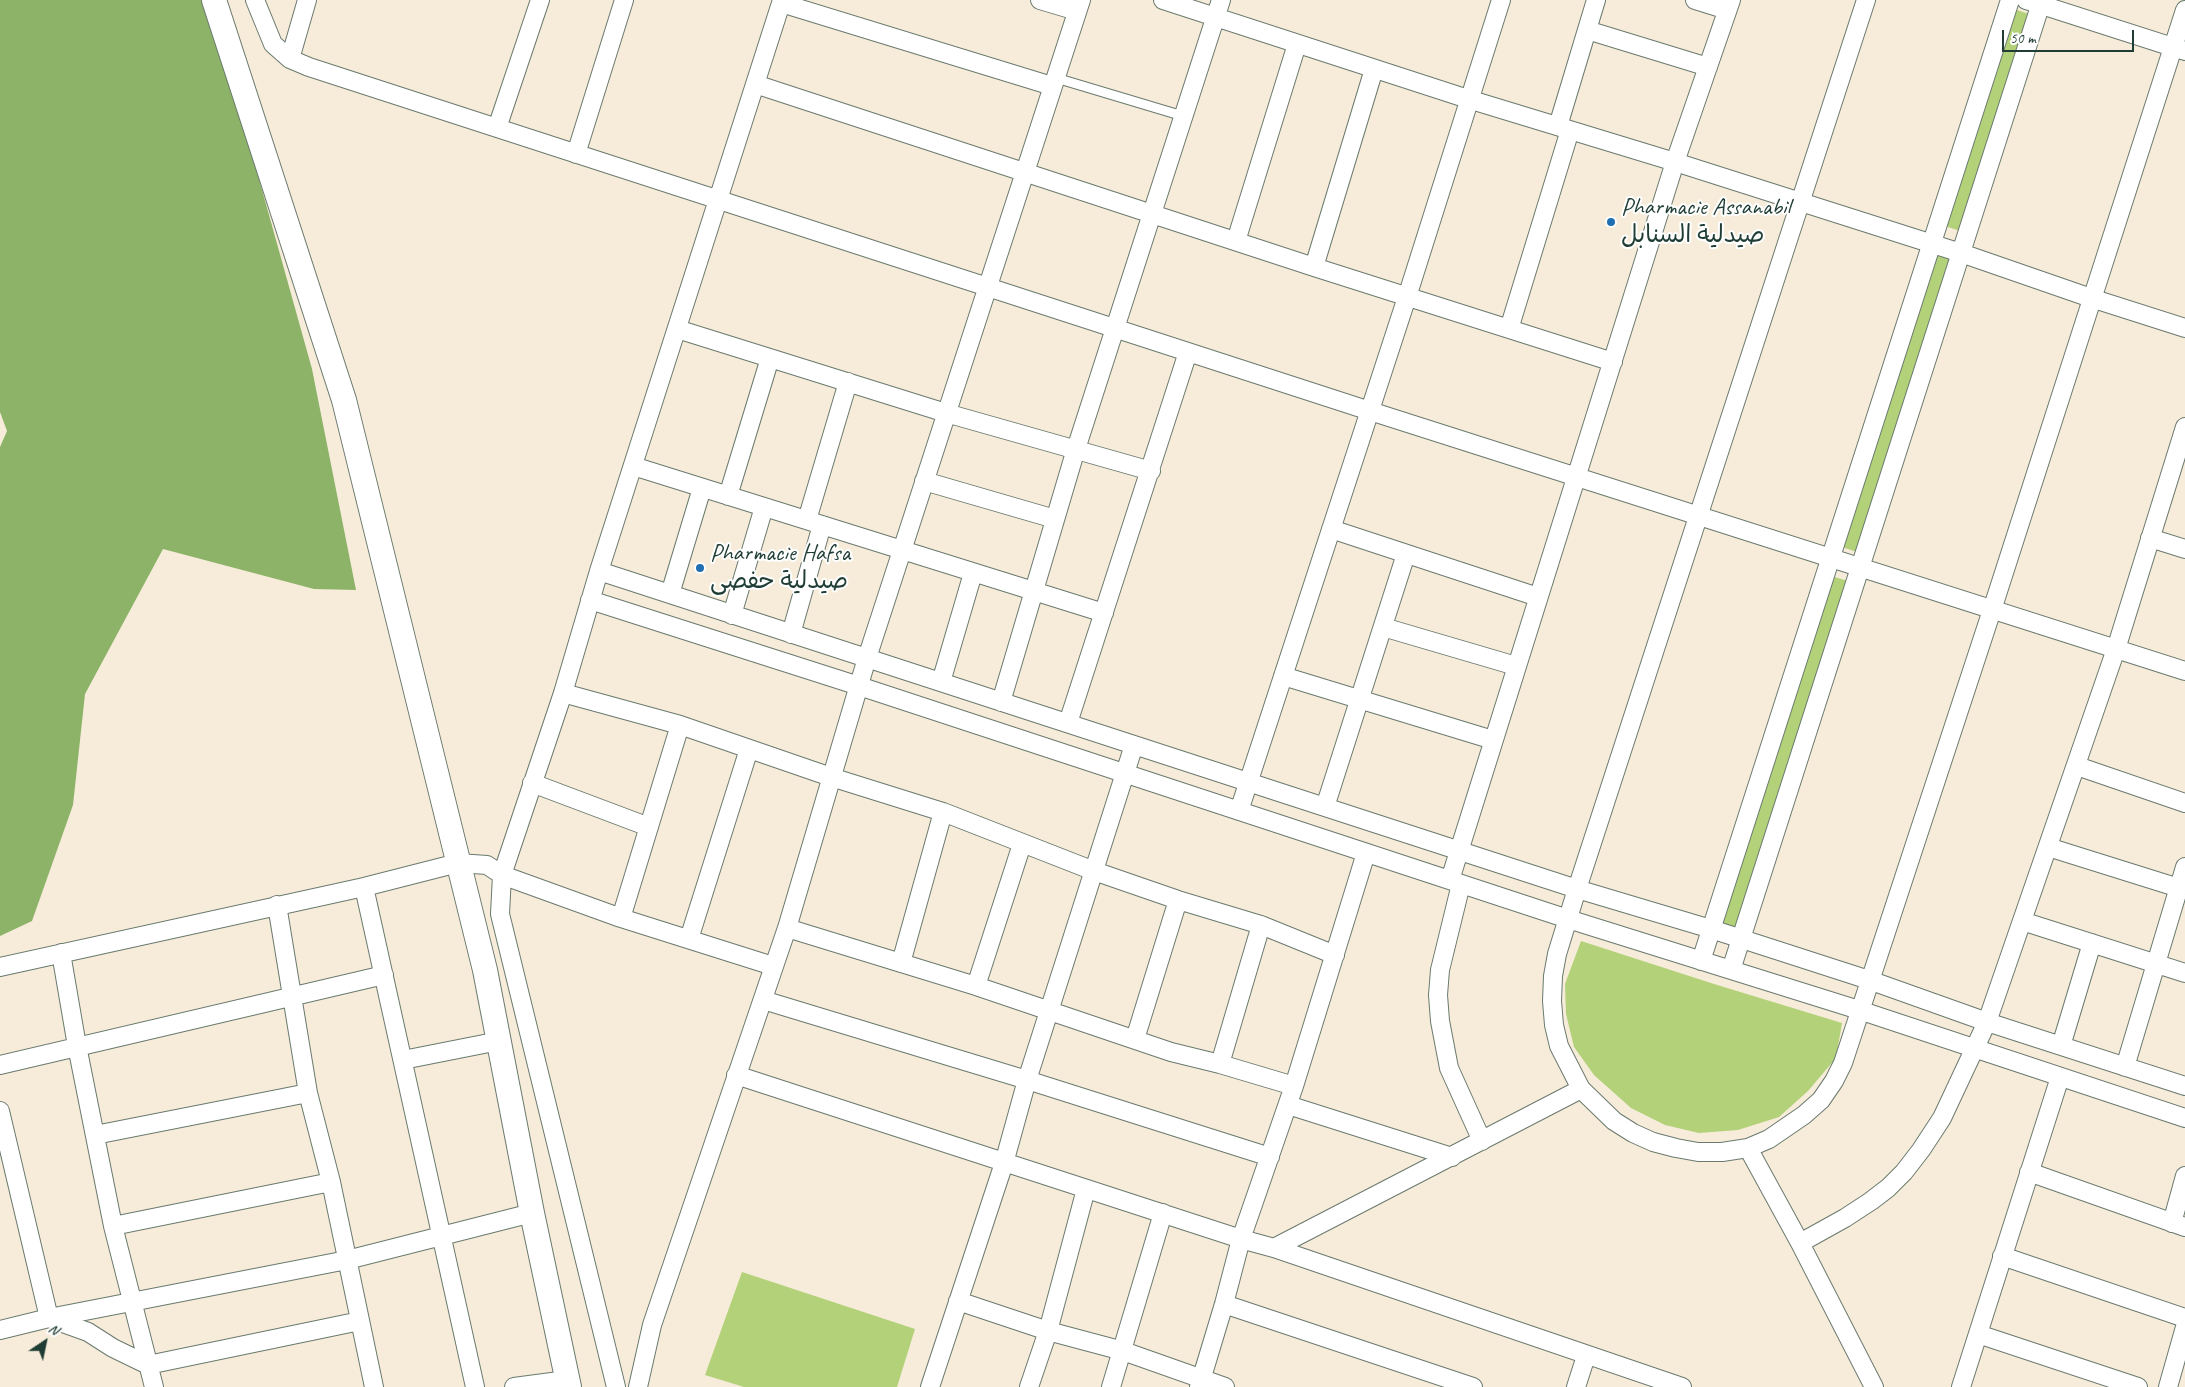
<!DOCTYPE html>
<meta charset="utf-8">
<style>
body{margin:0}
#map{position:relative;width:2185px;height:1387px;overflow:hidden;background:#f6ecd9;font-family:Caveat,sans-serif}
canvas{display:block}
.north{position:absolute;left:20px;top:1317px;width:50px;height:50px;-webkit-text-stroke:4px #fff;paint-order:stroke;rotate:34deg;font-size:14px;font-weight:700;line-height:20px;text-align:center;color:#1f3d34}
.north::after{content:'';display:block;margin:auto;width:18px;height:22px;background:#1f3d34;clip-path:polygon(50% 0,100% 100%,50% 72%,0 100%)}
.scale{position:absolute;left:2002px;top:30px;width:132px;height:22px;box-sizing:border-box;border:2px solid #1f3d34;border-top:0;padding-left:6px;font-size:15px;line-height:18px;white-space:nowrap;color:#1f3d34;-webkit-text-stroke:4px #fff;paint-order:stroke}
</style>
<div id="map">
<canvas width="2185" height="1387"></canvas>
<div class="north">N</div>
<div class="scale">50 m</div>
</div>
<script>
const g = document.querySelector('canvas').getContext('2d');
g.lineJoin = 'round';
function paint(path, color) { g.fillStyle = color; g.fill(path, 'evenodd'); }
const shape = rows => new Path2D(rows.map(r => 'M' + r).join(''));
function strokePath(path, color, width, dash) { g.strokeStyle = color; g.lineWidth = width; g.lineCap = dash ? 'butt' : 'round'; g.setLineDash(dash || []); g.stroke(path); }
function write(font, color, halo, rows, align = 'center') {
  g.font = font + ' Caveat,"Playpen Sans Arabic",sans-serif'; g.lineWidth = 4; g.setLineDash([]); g.textBaseline = 'middle'; g.strokeStyle = halo; g.fillStyle = color; for (const [text, x, y, turn = 0] of rows) {
    g.save(); g.translate(x, y); g.rotate((+turn || 0) * Math.PI / 180); g.textAlign = isNaN(turn) ? turn : align; if (halo) g.strokeText(text, 0, 0); g.fillText(text, 0, 0); g.restore();
  }
}
paint(shape([
 [2014,9,2029,14,1960,231,1945,226],
 [1936,251,1953,257,1857,552,1839,546],
 [1831,576,1848,581,1735,939,1717,934],
 [1581,941,1714,984,1842,1023,1836,1058,1808,1091,1779,1117,1738,1130,1699,1133,1665,1125,1631,1108,1594,1075,1574,1047,1566,1014,1565,984],
 [742,1272,915,1329,897,1387,744,1387,705,1375]
]), '#b2d179');
paint(shape([
 [0,0,209,0,312,369,356,590,314,589,163,549,85,694,73,805,32,921,0,936,0,447,7,431,0,412]
]), '#8db369');
const lane = shape([
 [1056,78,1183,116]
]);
const street = shape([
 [255,0,273,44,290,59,309,67,1370,411,2185,671],
 [1040,0,1077,11],
 [1163,0,1468,99,1675,162,1961,253,2091,298,2185,328],
 [1695,0,1727,10],
 [1866,0,1577,889,1557,954,1553,976,1552,1001,1554,1025,1559,1046,1581,1089,1614,1121,1633,1133,1653,1142,1676,1148,1698,1152,1722,1152,1748,1148,1769,1139,1804,1115,1821,1100,1834,1081,1843,1063,1992,610,2185,10],
 [2026,0,2185,51],
 [781,3,1052,86],
 [1587,30,1708,67],
 [290,59,307,0],
 [755,84,1314,267,1613,362],
 [1558,126,1596,0],
 [497,128,540,0],
 [576,154,624,0],
 [1236,241,1297,44],
 [1314,267,1374,69],
 [677,329,946,413,1151,471],
 [1509,329,1570,130],
 [633,466,1104,613],
 [924,481,1055,519],
 [728,496,770,358],
 [807,520,848,382],
 [1331,529,1538,597],
 [2150,538,2185,549],
 [599,571,1577,889,1711,929,1869,980,1987,1022,2185,1086],
 [670,594,702,488],
 [590,600,859,686,1568,919,1859,1010,2185,1118],
 [732,615,764,507],
 [1383,627,1516,666],
 [791,634,822,525],
 [1283,676,1493,740],
 [941,682,973,573],
 [563,693,680,725,831,777,943,812,1094,871,1178,900,1261,925,1335,955],
 [1001,702,1076,449,1221,0],
 [1068,723,1188,352],
 [2077,766,2185,803],
 [532,783,649,827],
 [1325,807,1406,554],
 [1239,811,1407,297,1501,0],
 [2048,847,2179,888],
 [1450,880,1675,162,1731,0],
 [1461,884,1440,970,1438,995,1440,1021,1449,1068,1482,1141],
 [364,887,475,1387],
 [277,905,308,1093,331,1182,374,1387],
 [621,918,680,725],
 [2022,921,2185,973],
 [787,928,976,986,1171,1052,1220,1064,1261,925],
 [689,939,749,749],
 [61,953,77,1046,113,1226,154,1387],
 [1701,961,2010,0],
 [901,963,943,812],
 [0,967,364,887,458,863,487,865,502,875,621,918,773,966],
 [1731,970,2042,0],
 [976,986,1022,844],
 [763,1000,1027,1080,1270,1157],
 [1135,1039,1178,900],
 [2061,1046,2092,943],
 [403,1060,499,1041],
 [1220,1064,1294,1086],
 [0,1065,384,975],
 [2125,1067,2185,867],
 [736,1075,1241,1239,1274,1248,1682,1387],
 [1288,1105,1452,1157],
 [0,1111,49,1318,88,1332,113,1348,148,1365,360,1321],
 [95,1135,308,1093],
 [1748,1148,1800,1243,1874,1387],
 [2029,1172,2185,1227],
 [2172,1223,2185,1176],
 [113,1226,331,1182],
 [1800,1243,1845,1218,1871,1201,1888,1188,1904,1172,1921,1150,1942,1118,1987,1022,2116,649,2185,427],
 [1274,1248,1581,1089],
 [2002,1256,2185,1318],
 [958,1301,1048,1331,1123,1351,1225,1387],
 [1224,1304,1473,1387],
 [0,1330,49,1318,347,1260,532,1213],
 [1978,1334,2138,1387],
 [514,1387,567,1380],
 [616,1387,500,914,502,875,563,693,599,571,782,0],
 [638,1387,652,1325,787,928,867,658,1081,0],
 [930,1387,1004,1163,1027,1080,1134,745],
 [1029,1387,1048,1331,1086,1189],
 [1111,1387,1163,1213],
 [1199,1387,1224,1304,1241,1239,1294,1086,1366,853],
 [1576,1387,1586,1356],
 [1961,1387,2060,1077],
 [2168,1387,2185,1327]
]);
const secondary = shape([
 [214,0,344,400,485,970,532,1213,569,1387]
]);
strokePath(lane, '#6a7a6e', 11);
strokePath(street, '#6a7a6e', 20);
strokePath(secondary, '#6a7a6e', 26);
strokePath(lane, '#fff', 9);
strokePath(street, '#fff', 18);
strokePath(secondary, '#fff', 24);
for (const [x, y, r, color] of [
 [1611,222,5,"#1f6fb2"],
 [700,568,5,"#1f6fb2"]
]) { const dot = new Path2D(); dot.arc(x, y, r, 0, 2 * Math.PI); g.fillStyle = color; g.fill(dot); strokePath(dot, '#fff', 2); }
write('24px', '#1f3d34', '#fff', [
 ["Pharmacie Assanabil",1621,208],
 ["صيدلية السنابل",1621,236],
 ["Pharmacie Hafsa",710,554],
 ["صيدلية حفصى",710,582]
], 'left');
</script>
